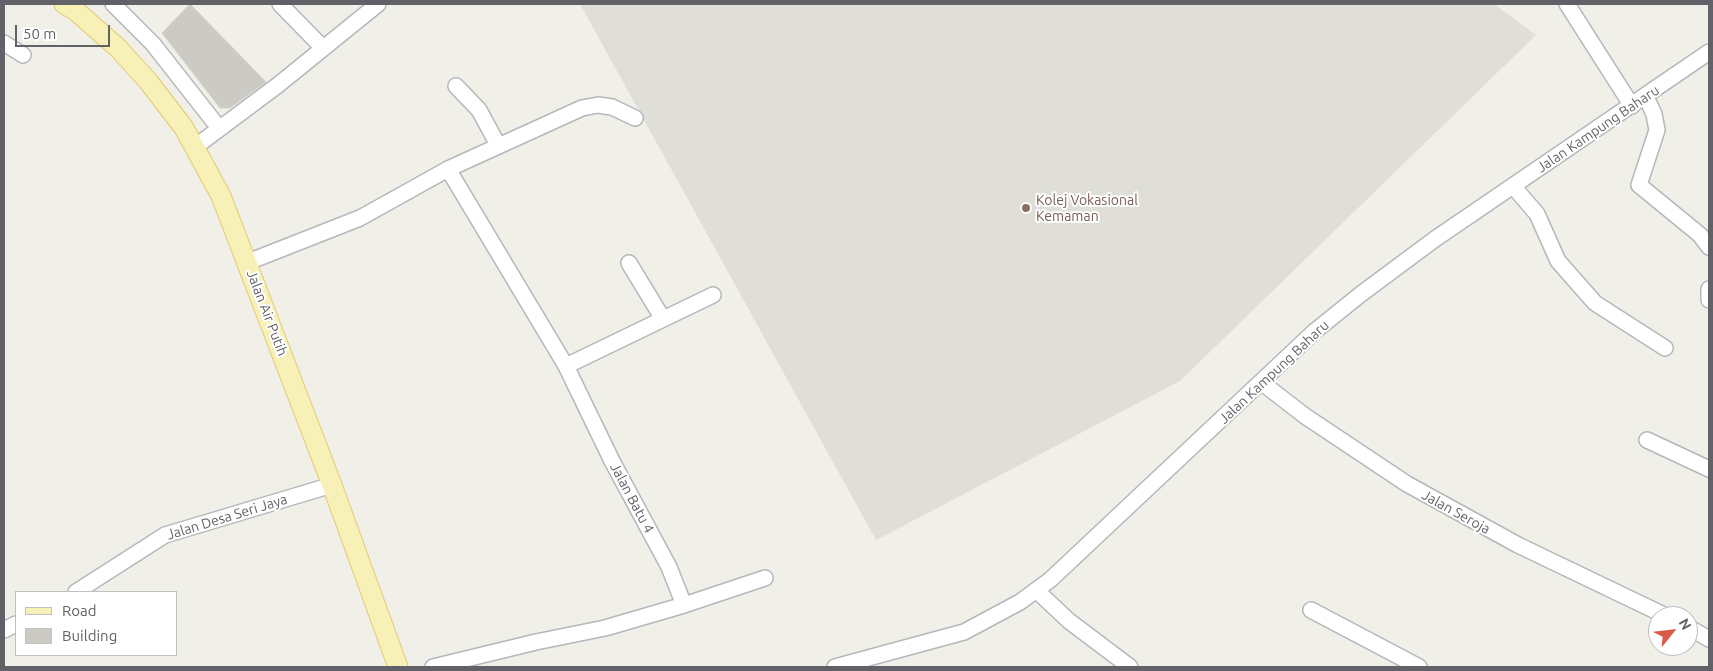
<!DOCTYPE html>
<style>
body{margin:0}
#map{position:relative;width:1713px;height:671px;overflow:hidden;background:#f0efe8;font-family:Ubuntu,sans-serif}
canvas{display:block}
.frame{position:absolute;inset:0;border:5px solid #606267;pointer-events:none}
.legend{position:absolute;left:15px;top:591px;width:162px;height:65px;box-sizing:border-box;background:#fff;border:1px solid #bfc0c2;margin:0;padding:6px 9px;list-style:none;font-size:15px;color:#606267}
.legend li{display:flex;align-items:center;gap:10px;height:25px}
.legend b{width:25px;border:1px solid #bfc0c2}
.north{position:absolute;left:1648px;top:606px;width:50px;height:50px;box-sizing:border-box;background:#fff;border:1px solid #bfc0c2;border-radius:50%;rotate:61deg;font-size:14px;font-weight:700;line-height:20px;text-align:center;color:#606267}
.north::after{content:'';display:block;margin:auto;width:18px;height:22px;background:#d75b47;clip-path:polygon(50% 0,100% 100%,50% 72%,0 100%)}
.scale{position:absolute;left:15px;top:25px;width:95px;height:22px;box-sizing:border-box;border:2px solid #606267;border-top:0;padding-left:6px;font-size:15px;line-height:18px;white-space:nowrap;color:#606267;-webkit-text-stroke:4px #fff;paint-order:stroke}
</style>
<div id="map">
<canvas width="1713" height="671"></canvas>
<div class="frame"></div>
<ul class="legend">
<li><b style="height:6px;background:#f7f0b7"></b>Road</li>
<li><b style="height:14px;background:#cbcac5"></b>Building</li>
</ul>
<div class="north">N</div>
<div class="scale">50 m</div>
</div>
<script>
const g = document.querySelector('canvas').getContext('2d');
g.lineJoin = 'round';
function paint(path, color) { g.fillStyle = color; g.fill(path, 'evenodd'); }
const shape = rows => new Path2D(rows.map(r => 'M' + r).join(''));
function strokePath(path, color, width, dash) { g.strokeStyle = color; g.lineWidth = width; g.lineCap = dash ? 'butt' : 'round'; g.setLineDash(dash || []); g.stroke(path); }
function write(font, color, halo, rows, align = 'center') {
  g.font = font + ' Ubuntu,sans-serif'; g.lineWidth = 4; g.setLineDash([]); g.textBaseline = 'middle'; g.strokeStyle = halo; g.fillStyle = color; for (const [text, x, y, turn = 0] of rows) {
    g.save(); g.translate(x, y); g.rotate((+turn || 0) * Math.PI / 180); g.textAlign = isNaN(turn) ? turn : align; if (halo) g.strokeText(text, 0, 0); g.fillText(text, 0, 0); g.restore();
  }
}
paint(shape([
 [580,4,1494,4,1536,35,1180,381,876,540]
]), '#dfded7');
const building = shape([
 [190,4,266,82,230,108,220,108,162,33,190,4]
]);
paint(building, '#cbcac5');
strokePath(building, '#d4d1c7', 1);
const minor = shape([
 [113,4,153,44,219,128],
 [280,4,323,48],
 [1567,4,1632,106],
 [4,43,23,55],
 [456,86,479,110,498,145],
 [1646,97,1654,114,1657,130,1639,185,1700,235,1709,247],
 [195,147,278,85,378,4],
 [1513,186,1537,214,1558,261,1595,303,1665,348],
 [248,262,360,218,448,169,582,108,598,105,612,107,635,118],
 [629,263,663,319],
 [1709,289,1709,300],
 [566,366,713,295],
 [1261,382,1305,416,1407,484,1518,545,1666,616],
 [1647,440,1709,469],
 [1036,590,1069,621,1130,667],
 [76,592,165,535,332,485],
 [684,605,765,578],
 [1311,610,1419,667],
 [1688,627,1709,639],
 [4,630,16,624],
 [433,667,536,642,605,628,684,605,669,567,612,461,566,366,448,169],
 [835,667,964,632,1020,602,1050,580,1315,331,1361,294,1435,239,1709,52]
]);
const major = shape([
 [64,4,76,11,118,48,148,81,184,128,221,196,332,485,398,667]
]);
strokePath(minor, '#b5b7bb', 18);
strokePath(major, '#e3c96f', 21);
strokePath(minor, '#fff', 15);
strokePath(major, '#f7f0b7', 19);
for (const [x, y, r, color] of [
 [1026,208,5,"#8d6e63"]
]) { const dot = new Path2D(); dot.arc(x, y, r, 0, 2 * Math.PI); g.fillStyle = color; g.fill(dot); strokePath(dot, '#fff', 2); }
write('14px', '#606267', '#fff', [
 ["Jalan Kampung Baharu",1598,129,-34],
 ["Jalan Air Putih",267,313,69],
 ["Jalan Kampung Baharu",1274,372,-43],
 ["Jalan Batu 4",632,498,62],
 ["Jalan Seroja",1456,512,29],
 ["Jalan Desa Seri Jaya",227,517,-17]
]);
write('14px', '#785e54', '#fff', [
 ["Kolej Vokasional",1036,200],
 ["Kemaman",1036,216]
], 'left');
</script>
